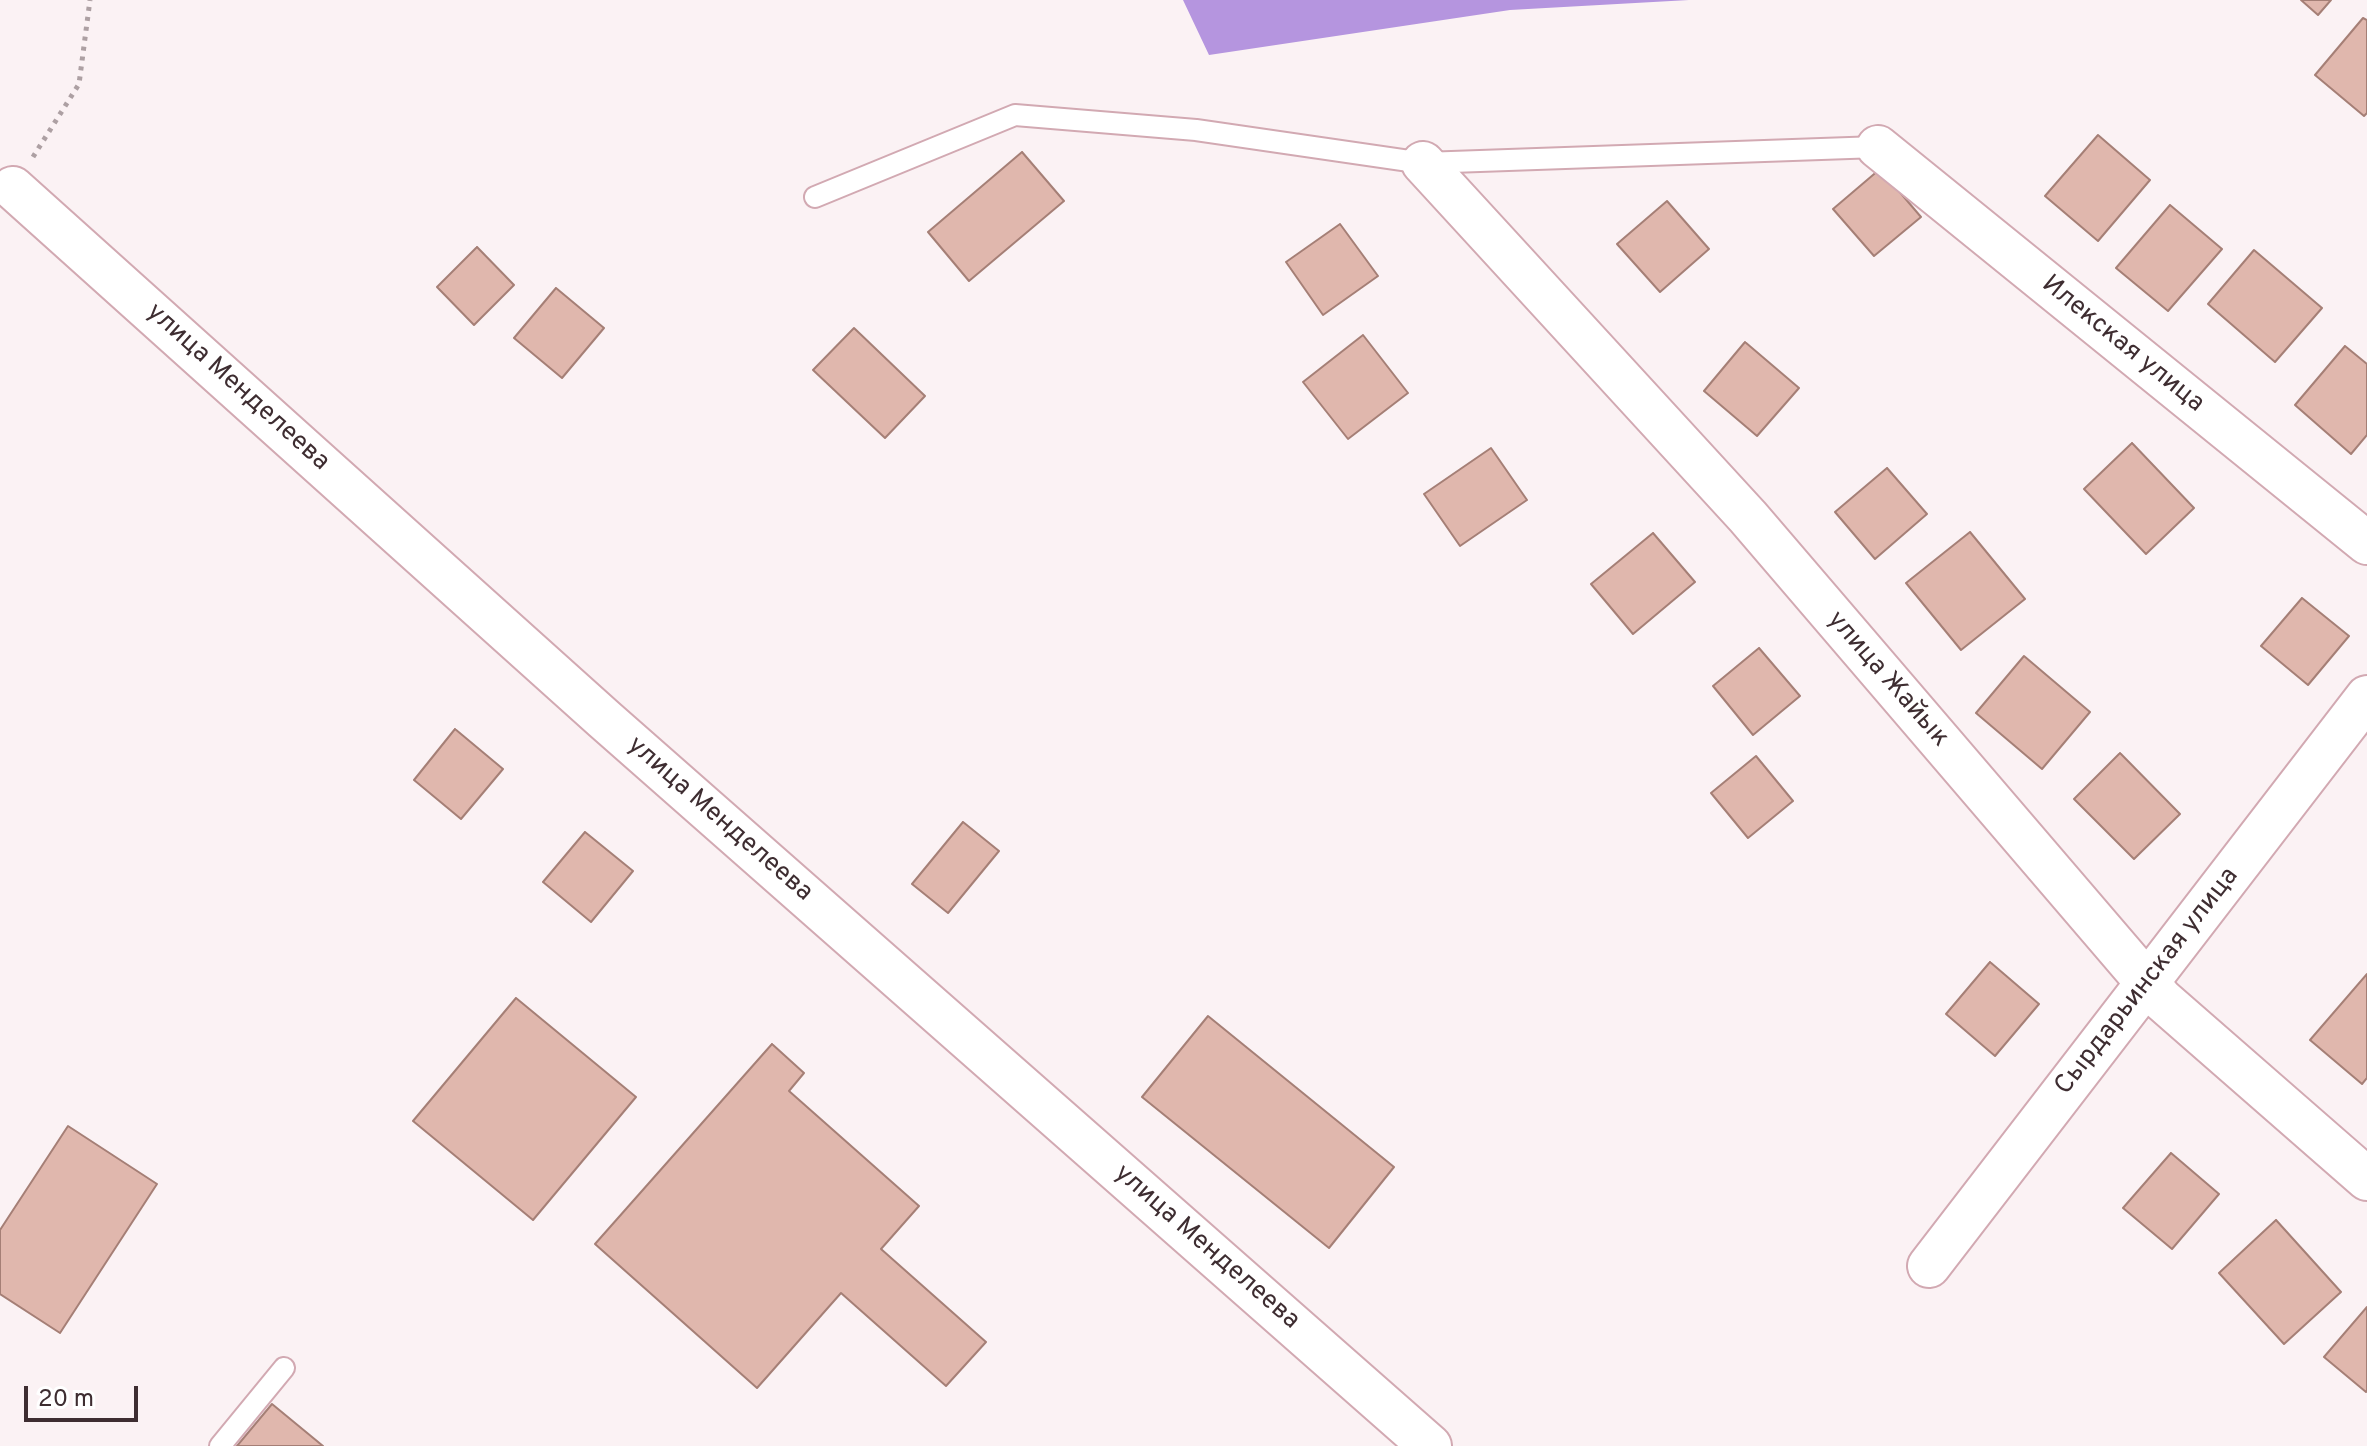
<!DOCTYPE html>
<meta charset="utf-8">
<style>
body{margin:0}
#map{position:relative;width:2367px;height:1446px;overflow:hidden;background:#fbf2f4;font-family:Overpass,sans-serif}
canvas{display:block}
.scale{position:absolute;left:24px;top:1386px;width:114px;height:36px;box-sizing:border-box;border:4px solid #3e2d31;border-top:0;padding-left:10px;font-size:24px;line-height:28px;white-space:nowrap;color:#3e2d31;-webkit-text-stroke:6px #fff;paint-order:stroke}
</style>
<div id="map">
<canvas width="2367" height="1446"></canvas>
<div class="scale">20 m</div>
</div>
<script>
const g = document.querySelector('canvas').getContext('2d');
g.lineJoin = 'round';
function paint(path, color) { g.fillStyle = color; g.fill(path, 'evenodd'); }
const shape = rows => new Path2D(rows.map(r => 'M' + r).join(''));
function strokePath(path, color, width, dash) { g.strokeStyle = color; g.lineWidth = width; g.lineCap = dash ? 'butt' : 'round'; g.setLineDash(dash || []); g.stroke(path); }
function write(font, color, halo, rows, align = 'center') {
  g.font = font + ' Overpass,sans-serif'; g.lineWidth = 7; g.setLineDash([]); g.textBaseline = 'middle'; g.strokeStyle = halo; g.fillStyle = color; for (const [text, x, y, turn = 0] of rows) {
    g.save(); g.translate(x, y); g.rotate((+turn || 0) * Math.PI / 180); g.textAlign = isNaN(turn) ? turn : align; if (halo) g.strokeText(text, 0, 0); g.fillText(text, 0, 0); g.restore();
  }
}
paint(shape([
 [1183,0,1689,0,1510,10,1209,55]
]), '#b595df');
const building = shape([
 [2301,0,2331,0,2318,15,2301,0],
 [2363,18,2367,20,2367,113,2364,116,2315,75,2363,18],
 [2098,135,2150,180,2098,241,2045,196,2098,135],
 [1022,152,1064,201,969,281,928,232,1022,152],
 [1880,169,1921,217,1874,256,1833,209,1880,169],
 [1667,201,1709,249,1660,292,1617,244,1667,201],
 [2170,205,2222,249,2168,311,2116,268,2170,205],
 [1340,224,1378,276,1323,315,1286,262,1340,224],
 [477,247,514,285,474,325,437,287,477,247],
 [2254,250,2322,308,2275,362,2208,304,2254,250],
 [556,288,604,328,562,378,514,338,556,288],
 [854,328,925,396,885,438,813,370,854,328],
 [1363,335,1408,393,1348,439,1303,382,1363,335],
 [1745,342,1799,388,1757,436,1704,391,1745,342],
 [2345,346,2367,364,2367,435,2351,454,2295,405,2345,346],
 [2132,443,2194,508,2146,554,2084,489,2132,443],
 [1491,448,1527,500,1460,546,1424,494,1491,448],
 [1887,468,1927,514,1875,559,1835,512,1887,468],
 [1970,532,2025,599,1961,650,1906,583,1970,532],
 [1653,533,1695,582,1633,634,1591,584,1653,533],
 [2302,598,2349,636,2308,685,2261,646,2302,598],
 [1759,648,1800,696,1753,735,1713,686,1759,648],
 [2024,656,2090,712,2042,769,1976,713,2024,656],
 [455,729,503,769,461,819,414,780,455,729],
 [2120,753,2180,814,2134,859,2074,799,2120,753],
 [1756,756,1793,801,1748,838,1711,793,1756,756],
 [963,822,999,851,948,913,912,884,963,822],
 [585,832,633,871,591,922,543,882,585,832],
 [1990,962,2039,1004,1995,1056,1946,1014,1990,962],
 [2367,974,2367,1078,2362,1084,2310,1040,2367,974],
 [516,998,636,1097,533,1220,413,1121,516,998],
 [1208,1016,1394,1167,1329,1248,1142,1097,1208,1016],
 [772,1044,804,1073,789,1091,919,1206,881,1249,986,1342,946,1386,841,1293,757,1388,595,1244,772,1044],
 [68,1126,157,1184,60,1333,0,1294,0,1230,68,1126],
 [2171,1153,2219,1194,2172,1249,2123,1208,2171,1153],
 [2276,1220,2341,1292,2284,1344,2219,1273,2276,1220],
 [2367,1307,2367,1390,2366,1392,2324,1357,2367,1307],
 [272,1404,323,1446,237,1446,272,1404]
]);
paint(building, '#e0b7ad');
strokePath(building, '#a57f76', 2);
const lane = shape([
 [815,197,1015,115,1196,130,1423,163,1878,147],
 [220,1446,284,1368]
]);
const street = shape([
 [1878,147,2367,543],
 [1423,163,1748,517,2161,999,2367,1179],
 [13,188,604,719,1430,1446],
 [1929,1266,2367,697]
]);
strokePath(lane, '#d2a9b2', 24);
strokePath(street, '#d2a9b2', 46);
strokePath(shape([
 [33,157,79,84,90,0]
]), '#ada0a3', 5, [4, 6]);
strokePath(lane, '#fff', 20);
strokePath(street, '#fff', 42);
write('26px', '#3e2d31', '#fff', [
 ["Илекская улица",2122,345,39],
 ["улица Менделеева",237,388,42],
 ["улица Жайык",1887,680,49],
 ["улица Менделеева",719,820,41],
 ["Сырдарьинская улица",2148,982,-52],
 ["улица Менделеева",1206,1248,41]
]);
</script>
